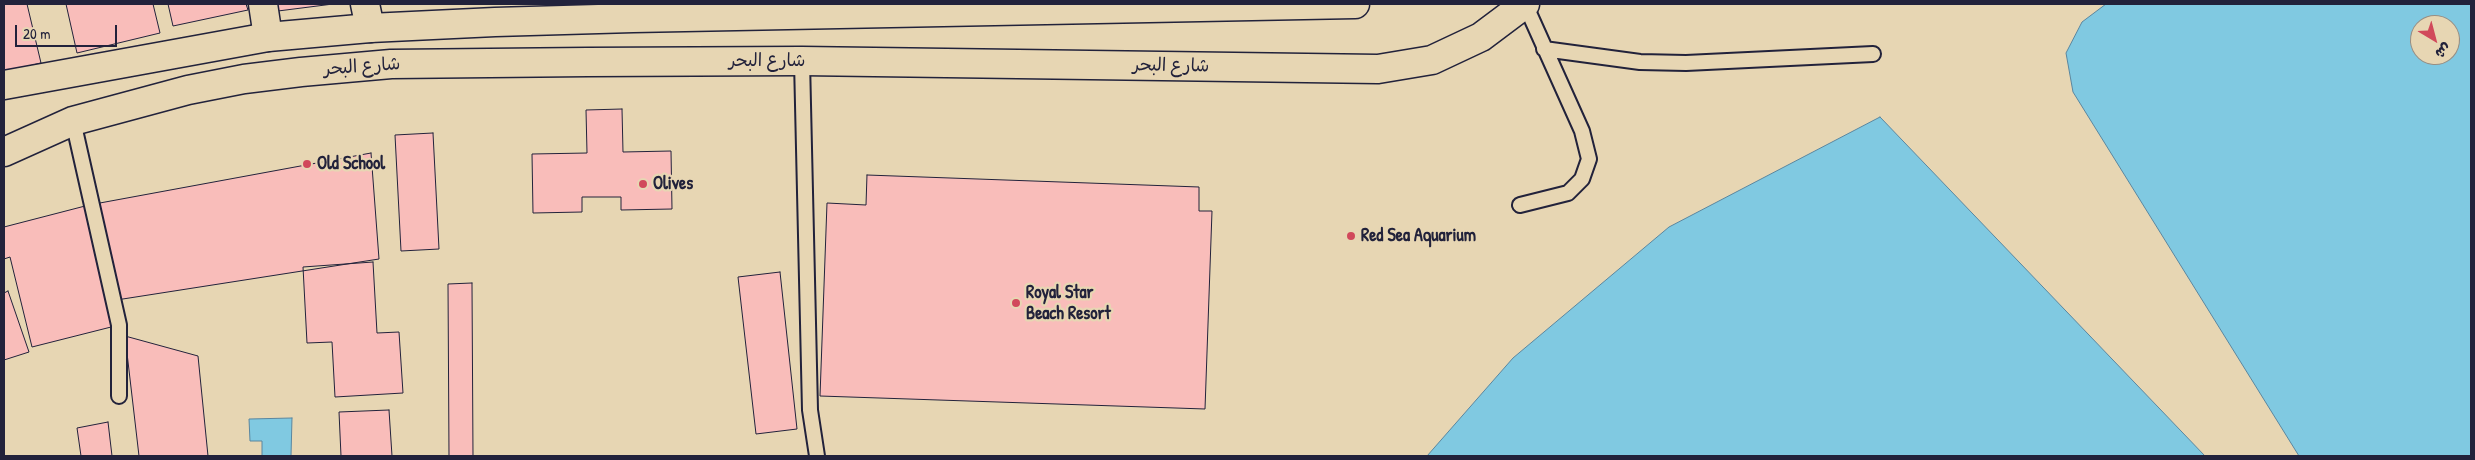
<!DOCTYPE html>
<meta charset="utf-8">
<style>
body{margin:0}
#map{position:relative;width:2475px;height:460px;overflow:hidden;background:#e7d6b3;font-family:"Patrick Hand","Playpen Sans Arabic",sans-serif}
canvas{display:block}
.frame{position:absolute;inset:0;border:5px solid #22223b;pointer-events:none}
.north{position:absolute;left:2410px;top:15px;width:50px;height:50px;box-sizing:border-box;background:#e7d6b3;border:1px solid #988e83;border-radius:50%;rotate:143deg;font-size:14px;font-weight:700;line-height:20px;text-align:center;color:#22223b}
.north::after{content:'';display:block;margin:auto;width:18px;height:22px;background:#d1495b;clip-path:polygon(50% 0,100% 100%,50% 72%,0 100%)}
.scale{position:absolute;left:15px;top:25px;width:102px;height:22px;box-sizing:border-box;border:2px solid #22223b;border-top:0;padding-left:6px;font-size:15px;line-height:18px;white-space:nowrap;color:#22223b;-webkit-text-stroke:4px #e7d6b3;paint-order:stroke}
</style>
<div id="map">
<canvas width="2475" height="460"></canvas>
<div class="frame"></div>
<div class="north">ش</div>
<div class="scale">20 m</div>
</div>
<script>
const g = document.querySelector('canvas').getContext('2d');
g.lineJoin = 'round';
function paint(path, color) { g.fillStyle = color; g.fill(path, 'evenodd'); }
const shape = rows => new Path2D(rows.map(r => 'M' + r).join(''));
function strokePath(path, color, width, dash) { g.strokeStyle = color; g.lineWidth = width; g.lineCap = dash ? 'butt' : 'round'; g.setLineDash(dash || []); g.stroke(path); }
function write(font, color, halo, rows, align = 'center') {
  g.font = font + ' "Patrick Hand","Playpen Sans Arabic",sans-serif'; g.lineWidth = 4.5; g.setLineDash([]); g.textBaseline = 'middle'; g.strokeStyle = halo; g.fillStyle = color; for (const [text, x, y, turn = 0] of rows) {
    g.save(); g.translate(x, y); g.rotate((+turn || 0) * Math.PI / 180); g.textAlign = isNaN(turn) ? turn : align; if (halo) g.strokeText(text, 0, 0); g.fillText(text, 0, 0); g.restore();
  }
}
const water = shape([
 [2106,4,2471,4,2471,456,2299,456,2073,92,2066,53,2082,22,2106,4],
 [2420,25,2450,25,2450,55,2420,55,2420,25],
 [1880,117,2205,456,1427,456,1513,358,1669,227,1880,117],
 [292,418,291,456,262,456,262,441,250,441,249,419,292,418]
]);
paint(water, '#80c9e1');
strokePath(water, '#5a869f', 1);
const building = shape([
 [4,4,27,4,41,63,4,72,4,4],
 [66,4,153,4,160,33,77,53,66,4],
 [168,4,246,4,248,10,173,26,168,4],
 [277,4,333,4,278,11,277,4],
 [622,109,623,152,671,151,672,209,621,210,621,197,582,197,582,212,533,213,532,154,587,153,586,110,622,109],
 [433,133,439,249,401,251,395,135,433,133],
 [371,153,379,259,110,301,89,205,371,153],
 [867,175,1199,187,1199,211,1212,211,1205,409,820,396,827,203,866,205,867,175],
 [89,205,119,325,32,347,10,257,4,259,4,227,89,205],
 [373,262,377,333,399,332,403,393,335,397,332,342,307,343,303,267,373,262],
 [780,272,797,429,756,434,738,277,780,272],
 [472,283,473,456,449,456,448,284,472,283],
 [8,291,29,352,4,360,4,293,8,291],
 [125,336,198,356,208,456,139,456,125,336],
 [389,410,392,456,341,456,339,412,389,410],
 [108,422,112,456,81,456,77,428,108,422]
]);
paint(building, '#f9bdba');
strokePath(building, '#22223b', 1);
const service = shape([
 [1544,49,1640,62,1686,63,1873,54],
 [802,61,810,410,817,456],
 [73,121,119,325,119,396],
 [1520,205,1568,193,1582,179,1589,159,1582,131,1525,4]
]);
const minor = shape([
 [263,4,268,37],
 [365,4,370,28]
]);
const secondary = shape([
 [4,85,268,37,370,28,495,22,633,18,1355,4],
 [4,152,73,121,188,90,244,79,301,72,391,64,588,62,802,61,1378,69,1432,60,1481,37,1525,4]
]);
strokePath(service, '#22223b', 18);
strokePath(minor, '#22223b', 31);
strokePath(secondary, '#22223b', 31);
strokePath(service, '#e7d6b3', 14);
strokePath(minor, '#e7d6b3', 28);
strokePath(secondary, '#e7d6b3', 28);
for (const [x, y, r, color] of [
 [307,164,5,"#d1495b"],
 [643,184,5,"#d1495b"],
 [1351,236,5,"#d1495b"],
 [1016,303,5,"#d1495b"]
]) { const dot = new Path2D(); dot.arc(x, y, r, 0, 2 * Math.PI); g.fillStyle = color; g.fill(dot); strokePath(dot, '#e7d6b3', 2); }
write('18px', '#22223b', '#e7d6b3', [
 ["شارع البحر",767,61],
 ["شارع البحر",1171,66,1],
 ["شارع البحر",362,67,-4]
]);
write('bold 18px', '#22223b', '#e7d6b3', [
 ["Old School",317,164],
 ["Olives",653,184],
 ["Red Sea Aquarium",1361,236],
 ["Royal Star",1026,293],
 ["Beach Resort",1026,314]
], 'left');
</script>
